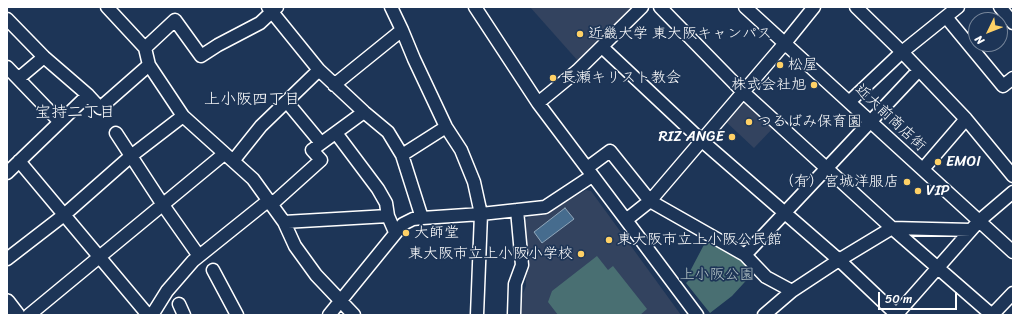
<!DOCTYPE html>
<meta charset="utf-8">
<style>
body{margin:0}
#map{position:relative;width:1020px;height:322px;overflow:hidden;background:#1d3557;font-family:Sriracha,sans-serif}
canvas{display:block}
.frame{position:absolute;inset:0;border:8px solid #fff;pointer-events:none}
.north{position:absolute;left:968px;top:12px;width:40px;height:40px;box-sizing:border-box;background:#1d3557;border:1px solid #77869a;border-radius:50%;rotate:227deg;font-size:11px;font-weight:700;line-height:16px;text-align:center;color:#fff}
.north::after{content:'';display:block;margin:auto;width:14px;height:18px;background:#ffd166;clip-path:polygon(50% 0,100% 100%,50% 72%,0 100%)}
.scale{position:absolute;left:878px;top:292px;width:79px;height:18px;box-sizing:border-box;border:2px solid #fff;border-top:0;padding-left:5px;font-size:12px;line-height:14px;white-space:nowrap;color:#fff;-webkit-text-stroke:3px #1d3557;paint-order:stroke}
</style>
<div id="map">
<canvas width="1020" height="322"></canvas>
<div class="frame"></div>
<div class="north">N</div>
<div class="scale">50 m</div>
</div>
<script>
const g = document.querySelector('canvas').getContext('2d');
g.lineJoin = 'round';
function paint(path, color) { g.fillStyle = color; g.fill(path, 'evenodd'); }
const shape = rows => new Path2D(rows.map(r => 'M' + r).join(''));
function strokePath(path, color, width, dash) { g.strokeStyle = color; g.lineWidth = width; g.lineCap = dash ? 'butt' : 'round'; g.setLineDash(dash || []); g.stroke(path); }
function write(font, color, halo, rows, align = 'center') {
  g.font = font + ' Sriracha,"Klee One",sans-serif'; g.lineWidth = 3.5; g.setLineDash([]); g.textBaseline = 'middle'; g.strokeStyle = halo; g.fillStyle = color; for (const [text, x, y, turn = 0] of rows) {
    g.save(); g.translate(x, y); g.rotate((+turn || 0) * Math.PI / 180); g.textAlign = isNaN(turn) ? turn : align; if (halo) g.strokeText(text, 0, 0); g.fillText(text, 0, 0); g.restore();
  }
}
paint(shape([
 [530,7,633,7,578,61],
 [748,100,775,126,754,148,723,119,740,101],
 [586,190,591,191,681,315,521,315,520,301,526,286,524,221,531,215,544,215]
]), '#33435f');
paint(shape([
 [707,239,741,258,754,272,732,296,710,313,686,283,689,280,687,277],
 [597,256,608,270,613,266,647,309,640,315,558,315,548,302,552,291]
]), '#496f72');
const water = shape([
 [565,208,574,219,542,243,534,232,565,208]
]);
paint(water, '#466c8e');
strokePath(water, '#90a7bb', 1);
const minor = shape([
 [107,7,145,48,149,65,183,116,253,179,284,222,295,246,316,275,354,315],
 [268,7,319,70,364,112,388,132,402,155,422,218],
 [391,7,402,30,414,59,446,127,461,150,474,182,481,214,477,315],
 [475,7,538,103,626,220,697,315],
 [660,7,743,92,892,228,992,315],
 [745,7,1013,252],
 [856,7,902,52,966,119,1013,176],
 [1000,7,1013,23],
 [946,17,1003,86,1013,78],
 [7,19,44,57,88,95,100,108,149,65],
 [602,47,701,140,839,260,897,315],
 [145,48,175,20,201,56,218,45,260,23,277,7],
 [7,67,60,122],
 [19,78,44,57],
 [334,85,402,30],
 [287,102,321,143],
 [849,102,902,52,958,7],
 [538,103,577,71,642,7],
 [116,133,163,205,199,256],
 [336,133,378,189,386,203,388,216],
 [402,155,446,127],
 [19,161,148,315],
 [233,161,261,126,319,70],
 [587,168,610,151,650,201,745,255],
 [923,169,966,119],
 [7,173,88,95],
 [272,204,321,160,312,150,364,112],
 [626,220,650,201,785,43,814,7],
 [284,222,388,216,395,232],
 [7,259,64,215,131,156,183,116],
 [213,270,237,315],
 [792,291,839,260,892,228,971,230],
 [179,304,184,315],
 [29,315,224,154],
 [152,315,167,291,193,261,269,200],
 [329,315,403,224,413,219,422,218,481,214,545,207,592,176],
 [514,315,515,284,522,265,517,210],
 [764,315,792,291,766,277,745,255,919,70],
 [896,315,979,221,1013,192],
 [992,315,1013,293]
]);
const major = shape([
 [7,302,17,315]
]);
strokePath(minor, '#fff', 15);
strokePath(major, '#fff', 18);
strokePath(minor, '#1d3557', 12);
strokePath(major, '#1d3557', 15);
for (const [x, y, r, color] of [
 [580,34,4,"#ffd166"],
 [780,65,4,"#ffd166"],
 [553,78,4,"#ffd166"],
 [814,85,4,"#ffd166"],
 [749,122,4,"#ffd166"],
 [732,137,4,"#ffd166"],
 [938,162,4,"#ffd166"],
 [907,182,4,"#ffd166"],
 [918,191,4,"#ffd166"],
 [406,233,4,"#ffd166"],
 [609,240,4,"#ffd166"],
 [581,254,4,"#ffd166"]
]) { const dot = new Path2D(); dot.arc(x, y, r, 0, 2 * Math.PI); g.fillStyle = color; g.fill(dot); strokePath(dot, '#1d3557', 1.5); }
write('15px', '#fff', '#1d3557', [
 ["近畿大学 東大阪キャンパス",588,34],
 ["松屋",788,65],
 ["長瀬キリスト教会",561,78],
 ["株式会社旭",806,85,"right"],
 ["つるばみ保育園",757,122],
 ["RIZ ANGE",724,137,"right"],
 ["EMOI",946,162],
 ["（有）宮城洋服店",899,182,"right"],
 ["VIP",926,191],
 ["大師堂",414,233],
 ["東大阪市立上小阪公民館",617,240],
 ["東大阪市立上小阪小学校",573,254,"right"]
], 'left');
write('15px', '#fff', '#1d3557', [
 ["近大前商店街",890,118,43]
]);
write('15px', '#b6c5c7', '#1d3557', [
 ["上小阪公園",717,275]
]);
write('16px', '#fff', '#1d3557', [
 ["上小阪四丁目",252,100],
 ["宝持二丁目",75,113]
]);
</script>
